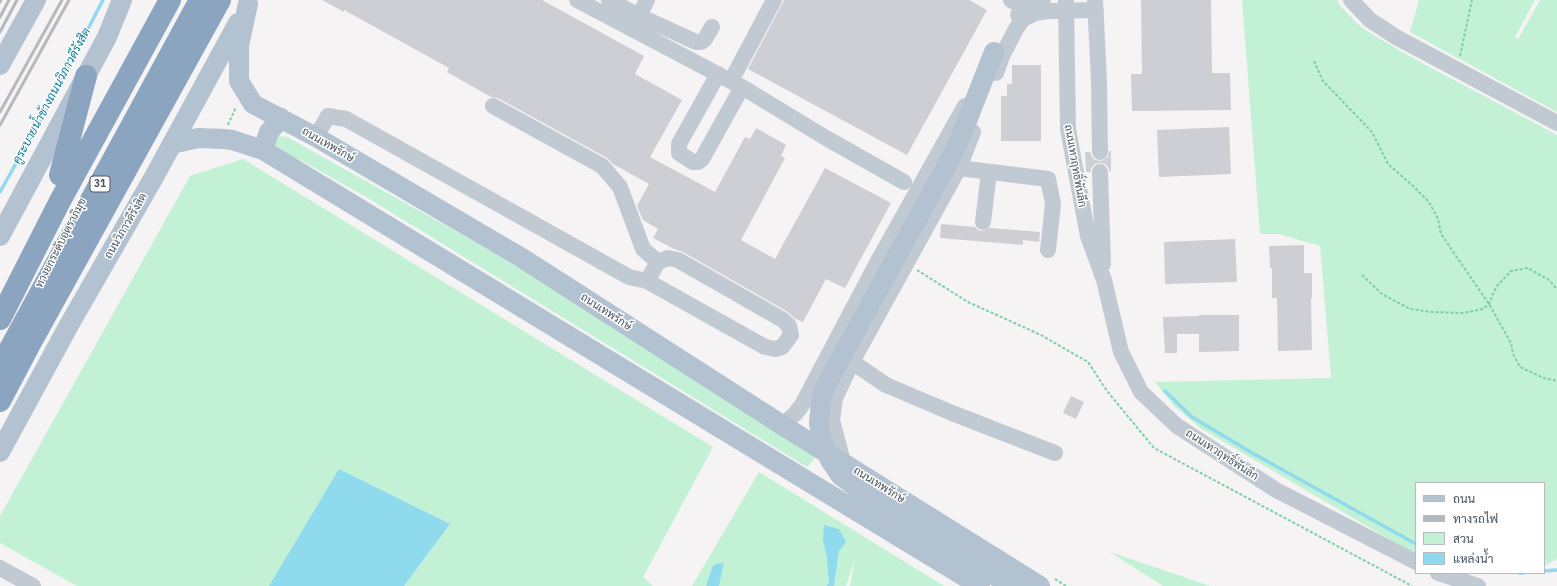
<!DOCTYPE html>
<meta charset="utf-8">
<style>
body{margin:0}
#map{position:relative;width:1557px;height:586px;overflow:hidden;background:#f5f3f3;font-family:"IBM Plex Sans",Sarabun,sans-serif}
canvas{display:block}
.legend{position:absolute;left:1415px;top:482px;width:130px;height:92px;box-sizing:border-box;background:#fff;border:1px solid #b7bbc0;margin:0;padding:5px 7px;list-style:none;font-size:12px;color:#4a5661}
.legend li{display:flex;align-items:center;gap:8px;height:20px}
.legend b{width:20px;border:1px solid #b7bbc0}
</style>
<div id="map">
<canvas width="1557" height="586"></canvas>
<ul class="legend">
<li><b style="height:5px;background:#b3c2d1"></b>ถนน</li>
<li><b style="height:5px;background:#b5b8bd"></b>ทางรถไฟ</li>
<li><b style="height:11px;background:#c3f1d5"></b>สวน</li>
<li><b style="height:11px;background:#90daee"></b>แหล่งน้ำ</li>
</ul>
</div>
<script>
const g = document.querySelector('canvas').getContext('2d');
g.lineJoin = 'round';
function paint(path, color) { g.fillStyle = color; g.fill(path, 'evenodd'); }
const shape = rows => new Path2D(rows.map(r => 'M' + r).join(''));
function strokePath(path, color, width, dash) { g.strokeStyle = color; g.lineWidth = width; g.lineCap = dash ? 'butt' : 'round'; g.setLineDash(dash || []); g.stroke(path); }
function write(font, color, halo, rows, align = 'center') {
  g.font = font + ' "IBM Plex Sans",Sarabun,sans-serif'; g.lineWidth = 3; g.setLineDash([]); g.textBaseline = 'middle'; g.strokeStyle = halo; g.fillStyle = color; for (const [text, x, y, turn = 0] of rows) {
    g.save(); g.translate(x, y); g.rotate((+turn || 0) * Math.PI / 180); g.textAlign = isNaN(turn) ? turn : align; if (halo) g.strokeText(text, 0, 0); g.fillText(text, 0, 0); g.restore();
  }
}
paint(shape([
 [1242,0,1337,0,1341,7,1362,28,1409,56,1557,135,1557,559,1544,566,1544,483,1416,483,1416,555,1200,428,1174,406,1155,382,1331,378,1320,246,1279,234,1260,234],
 [1419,0,1535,0,1515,37,1518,39,1540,0,1557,0,1557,112,1410,32],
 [279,136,287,137,461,234,567,296,818,454,807,467,371,200,306,163,278,150,275,141],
 [243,159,713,447,643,577,653,586,404,586,450,524,340,470,269,586,77,586,0,543,0,516,190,176],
 [759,472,944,586,850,586,855,559,846,586,834,586,839,551,823,540,827,560,829,583,826,586,719,586,723,562,713,565,706,586,692,586],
 [1110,552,1210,586,1163,586]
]), '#c3f1d5');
paint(shape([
 [339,469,450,524,404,586,269,586],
 [824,525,839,529,846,542,839,551,834,586,826,586,829,583,827,560,823,540],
 [724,562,719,586,706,586,713,565]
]), '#90daee');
strokePath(shape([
 [0,192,46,110,103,0],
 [1165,391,1192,417,1254,454,1416,544],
 [1544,571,1557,570],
 [1519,573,1524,573]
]), '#90daee', 3.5);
paint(shape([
 [322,0,542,0,644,56,635,74,682,100,650,157,715,192,745,137,750,139,756,128,786,145,781,156,785,158,741,240,775,259,825,168,891,203,845,288,826,279,803,322,794,318,788,312,683,252,674,249,653,238,658,229,643,220,637,206,649,184,613,164,607,158,498,98,491,97,447,72,449,68,344,10,344,12],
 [784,0,969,0,987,10,907,155,748,69],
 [1141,0,1211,0,1212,73,1230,73,1231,110,1132,111,1131,74,1142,74],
 [1012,65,1041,65,1041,141,1001,141,1001,96,1007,96,1007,84,1012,84],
 [1229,127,1231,174,1159,177,1157,130],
 [1109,151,1111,151,1111,172,1110,172,1108,167,1105,164,1100,163,1095,164,1091,168,1091,172,1086,172,1085,152,1090,152,1092,157,1095,160,1101,161,1108,157],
 [941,224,975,227,978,230,982,231,990,228,1040,232,1039,242,1023,240,1023,245,940,238],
 [1235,239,1237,282,1165,284,1164,242],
 [1304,245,1304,273,1312,273,1312,298,1311,298,1312,350,1278,351,1277,298,1272,298,1272,268,1270,268,1269,246],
 [1199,315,1239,315,1239,351,1199,352,1199,334,1177,334,1177,353,1165,353,1163,317,1199,316],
 [1071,396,1084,402,1076,419,1063,413]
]), '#cdcfd5');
strokePath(shape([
 [1460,56,1472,0],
 [1314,61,1323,81,1372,132,1388,164,1412,185,1429,202,1438,219,1441,234,1489,304,1511,343,1513,354,1520,367,1544,378,1557,381],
 [228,125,236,107],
 [917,270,968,302,1041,335,1088,362,1107,391,1154,448,1412,586],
 [1362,275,1382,294,1410,309,1432,312,1463,313,1483,309,1489,304,1496,287,1511,271,1528,268,1549,280,1557,289],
 [1055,579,1066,586]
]), '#7ad0a6', 2, [3, 2]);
strokePath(shape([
 [577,0,742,87,826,138,904,182],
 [609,0,639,16,696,42,701,42,705,39,712,27],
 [1011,0,1025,7],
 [1066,0,1068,129,1075,167,1088,236,1104,280,1121,352,1141,392,1177,426,1276,490,1416,562],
 [1095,0,1099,81,1100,152],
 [1351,0,1370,20,1396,37,1557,123],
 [1018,15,1025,7,1037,1,1043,0],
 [639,16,647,0],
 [996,73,1002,56,1016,29,1023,19,1035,13,1048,11,1096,10],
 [718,74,679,144,679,153,693,162,698,162,702,159,742,87],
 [731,81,774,0],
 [493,106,602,166,620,187,643,249,658,262],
 [316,137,328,116,346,119,629,277,647,281,765,347,775,349,782,347,791,335,789,326,783,320,678,260,668,258,658,262,647,281],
 [959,168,1048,179,1053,204,1048,250],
 [1100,172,1103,264],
 [983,222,989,172],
 [852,362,886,385,952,413,1055,453],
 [782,425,795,414,802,405,878,261,965,106],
 [843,462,832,420,835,398,852,362,959,168,973,132],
 [0,568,33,586],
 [1438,573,1478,586]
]), '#c1cad2', 16);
strokePath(shape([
 [248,4,239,45,239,81,253,104,316,137,522,258,782,425,1040,586],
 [994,52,961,136,954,152,826,385,821,401,819,423,822,441,830,460,841,476,857,488,1011,586],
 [0,65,36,0],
 [172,144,198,138,224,139,232,140,263,150,980,586],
 [263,150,269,132,281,118],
 [0,236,107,37,122,0],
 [0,452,69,325,154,177,238,23]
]), '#b3c2d1', 20);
strokePath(shape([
 [60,175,86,76],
 [0,319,60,201,170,0],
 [0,367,200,0],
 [0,401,30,344,220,0]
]), '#8ba5c1', 22);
strokePath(shape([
 [0,2,1,0],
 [0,17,9,0],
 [0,32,17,0],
 [0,112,62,0],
 [0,125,69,0]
]), '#b5b8bd', 3);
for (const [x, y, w] of [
 [100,184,20]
]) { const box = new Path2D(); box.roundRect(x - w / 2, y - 8, w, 16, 3); g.fillStyle = '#fff'; g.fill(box); strokePath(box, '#4a5661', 1); }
write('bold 10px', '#4a5661', null, [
 ["31",100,184]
]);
write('11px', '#4a5661', '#fff', [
 ["ถนนเทพรักษ์",328,145,30],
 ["ถนนเทวฤทธิ์พันลึก",1075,166,80],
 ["ถนนวิภาวดีรังสิต",126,226,-60],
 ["ทางยกระดับอุตราภิมุข",61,243,-63],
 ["ถนนเทพรักษ์",606,312,33],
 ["ถนนเทวฤทธิ์พันลึก",1222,455,33],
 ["ถนนเทพรักษ์",879,485,32]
]);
write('italic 12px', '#0c7c9b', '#fff', [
 ["คูระบายน้ำข้างถนนวิภาวดีรังสิต",52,96,-62]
]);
</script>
